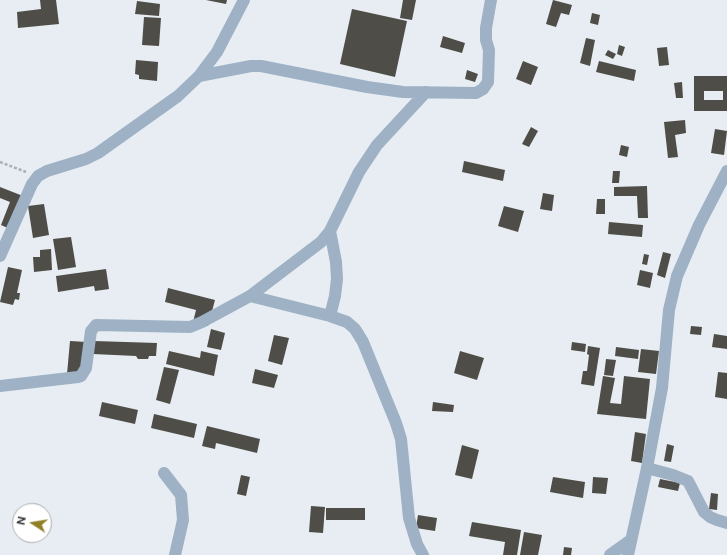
<!DOCTYPE html>
<style>
body{margin:0}
#map{position:relative;width:727px;height:555px;overflow:hidden;background:#e7edf2;font-family:"Public Sans",sans-serif}
canvas{display:block}
.north{position:absolute;left:12px;top:503px;width:40px;height:40px;box-sizing:border-box;background:#fff;border:1px solid #adaeaf;border-radius:50%;rotate:282deg;font-size:11px;font-weight:700;line-height:16px;text-align:center;color:#323436}
.north::after{content:'';display:block;margin:auto;width:14px;height:18px;background:#918027;clip-path:polygon(50% 0,100% 100%,50% 72%,0 100%)}
</style>
<div id="map">
<canvas width="727" height="555"></canvas>
<div class="north">N</div>
</div>
<script>
const g = document.querySelector('canvas').getContext('2d');
g.lineJoin = 'round';
function paint(path, color) { g.fillStyle = color; g.fill(path, 'evenodd'); }
const shape = rows => new Path2D(rows.map(r => 'M' + r).join(''));
function strokePath(path, color, width, dash) { g.strokeStyle = color; g.lineWidth = width; g.lineCap = dash ? 'butt' : 'round'; g.setLineDash(dash || []); g.stroke(path); }
paint(shape([
 [40,0,56,0,59,24,18,28,17,12,41,9],
 [206,0,227,0,226,4],
 [403,0,416,0,412,20,400,18],
 [553,0,572,5,569,15,561,13,556,27,546,24],
 [137,1,160,4,159,16,135,14],
 [352,9,407,21,395,77,340,64],
 [592,13,600,15,598,25,590,23],
 [144,17,161,18,159,46,142,45],
 [443,36,465,43,462,53,440,47],
 [586,38,595,40,590,66,580,63],
 [619,45,625,47,622,56,617,54],
 [667,47,669,65,659,66,657,48],
 [608,50,616,54,613,59,605,55],
 [136,60,158,62,157,81,139,79,139,75,135,74],
 [523,61,538,67,531,85,516,79],
 [599,61,636,70,634,81,596,72],
 [467,70,478,74,475,82,465,79],
 [694,76,727,76,727,111,694,111],
 [704,91,723,91,723,100,704,100],
 [682,82,683,98,676,98,674,83],
 [685,120,686,133,675,135,678,157,668,158,664,122],
 [531,127,538,131,529,147,522,144],
 [715,129,727,131,724,155,711,153],
 [621,145,629,147,627,157,619,155],
 [464,161,505,170,503,181,462,172],
 [613,171,620,171,619,183,612,183],
 [647,186,648,218,638,218,637,196,614,196,614,187],
 [0,187,23,196,10,229,1,225,10,202,0,198],
 [543,193,554,195,552,211,540,209],
 [597,199,605,199,605,214,596,214],
 [44,204,49,235,33,238,28,206],
 [504,206,524,211,518,232,498,226],
 [609,222,643,225,642,237,608,234],
 [71,237,76,267,58,270,53,239],
 [51,249,52,270,34,272,33,257,40,257,40,250],
 [663,252,671,254,665,278,657,275],
 [644,254,649,255,647,265,642,264],
 [8,267,22,270,17,293,20,293,19,300,15,299,13,305,0,302],
 [106,269,109,289,95,291,94,286,58,292,56,276],
 [640,270,653,273,650,288,637,285],
 [168,288,215,300,208,326,193,322,196,310,165,302],
 [691,326,702,327,701,335,690,334],
 [211,329,225,333,221,350,207,347],
 [714,334,727,336,727,349,712,347],
 [274,335,289,338,282,365,268,361],
 [70,341,87,342,85,375,67,374],
 [94,341,157,343,156,356,149,356,148,359,138,359,136,356,93,354],
 [572,342,586,344,585,352,571,350],
 [588,346,600,348,594,386,581,384,583,371,587,371,589,355,587,354],
 [616,347,639,350,638,359,615,356],
 [641,349,659,351,656,374,638,372],
 [169,351,200,358,201,351,218,355,214,376,166,364],
 [460,351,484,358,477,380,454,373],
 [606,359,616,360,613,376,604,375],
 [164,367,179,370,170,404,156,400],
 [255,369,278,375,274,388,252,383],
 [718,372,727,373,727,399,715,397],
 [603,376,615,378,610,403,621,404,624,376,650,379,646,419,597,414],
 [102,402,138,410,135,424,99,416],
 [433,402,454,405,453,412,432,411],
 [154,414,197,424,194,438,151,428],
 [207,426,260,439,257,453,216,443,215,449,202,446],
 [635,432,646,434,642,463,631,461],
 [667,444,674,446,671,462,664,461],
 [462,445,479,450,472,479,455,475],
 [241,475,250,477,246,496,237,494],
 [553,477,585,482,583,498,550,492],
 [593,477,608,478,606,494,592,493],
 [660,479,680,483,678,491,658,487],
 [711,493,718,494,717,510,709,509],
 [311,506,325,507,323,533,309,532],
 [326,508,365,508,365,520,326,520],
 [418,515,437,518,435,531,416,528],
 [472,522,521,530,517,555,503,555,505,542,469,536],
 [524,532,542,535,538,555,520,555],
 [564,547,572,548,571,555,563,555]
]), '#4e4d47');
strokePath(shape([
 [0,162,26,172]
]), '#aaafb3', 2.5, [3, 2]);
strokePath(shape([
 [199,76,251,66,261,66,367,87,403,92,476,93,483,89,488,82,489,50,486,40,486,28,491,0],
 [0,256,32,184,38,176,47,171,86,159,98,153,178,96,199,76,217,52,244,0],
 [250,296,330,316,347,322,355,329,363,342,396,423,401,439,409,518,417,544,423,555],
 [330,316,335,296,337,279,336,262,330,231],
 [0,386,78,377,81,376,86,368,91,331,96,325,190,327,202,322,250,296,321,242,330,231,359,172,377,145,426,92],
 [647,468,673,475,688,481,704,512,710,517,717,520,727,523],
 [164,473,181,495,183,520,175,555],
 [610,555,631,540],
 [628,555,647,468,662,388,669,310,677,276,699,225,727,171]
]), '#9eb1c5', 12);
</script>
